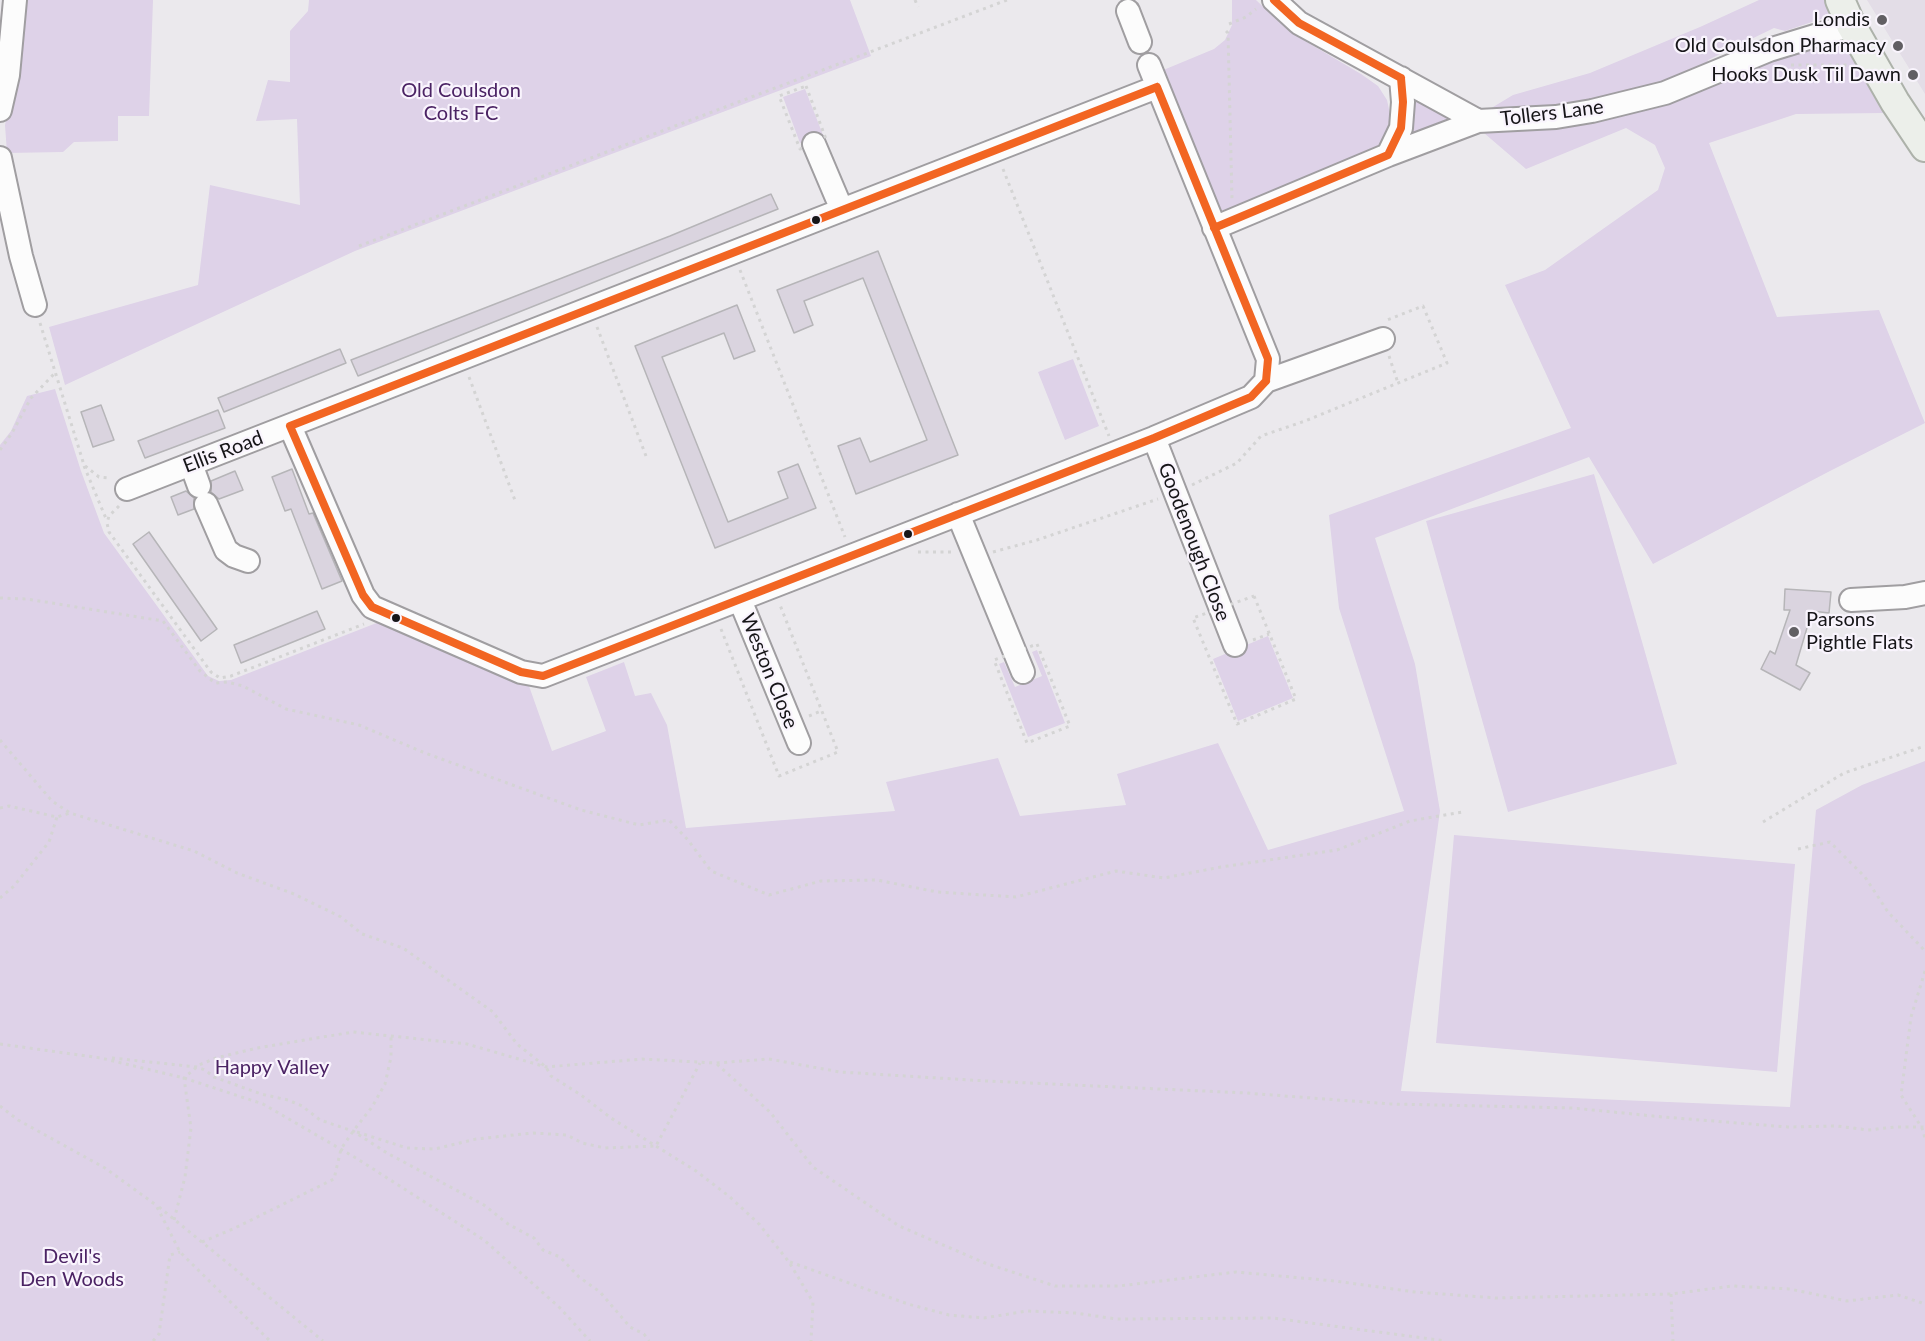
<!DOCTYPE html>
<style>
body{margin:0}
canvas{display:block;background:#ebe9ed}
</style>
<canvas width="1925" height="1341"></canvas>
<script>
const g = document.querySelector('canvas').getContext('2d');
g.lineJoin = 'round';
function paint(path, color) { g.fillStyle = color; g.fill(path, 'evenodd'); }
const shape = rows => new Path2D(rows.map(r => 'M' + r).join(''));
function strokePath(path, color, width, dash) { g.strokeStyle = color; g.lineWidth = width; g.lineCap = dash ? 'butt' : 'round'; g.setLineDash(dash || []); g.stroke(path); }
function write(font, color, halo, rows, align = 'center') {
  g.font = font + ' Lato,sans-serif'; g.lineWidth = 4.5; g.setLineDash([]); g.textBaseline = 'middle'; g.strokeStyle = halo; g.fillStyle = color; for (const [text, x, y, turn = 0] of rows) {
    g.save(); g.translate(x, y); g.rotate((+turn || 0) * Math.PI / 180); g.textAlign = isNaN(turn) ? turn : align; if (halo) g.strokeText(text, 0, 0); g.fillText(text, 0, 0); g.restore();
  }
}
paint(shape([
 [1867,0,1925,0,1925,94]
]), '#e3dde7');
paint(shape([
 [22,0,153,0,149,116,118,116,118,141,74,142,63,152,7,153,5,125,16,75],
 [309,0,850,0,871,56,355,251,65,385,49,327,198,285,210,185,300,205,297,119,256,121,268,80,290,82,290,31,308,11],
 [1232,0,1256,0,1290,32,1361,74,1378,86,1387,100,1390,114,1388,129,1376,151,1232,210,1224,211,1216,208,1161,71,1214,49,1225,40,1232,25],
 [1759,0,1827,0,1832,9,1827,17,1785,31,1774,28,1708,60,1705,70,1592,106,1483,113,1513,95,1590,73,1700,27],
 [1848,37,1885,113,1796,114,1709,143,1777,317,1879,310,1925,423,1828,472,1653,564,1589,457,1375,538,1415,664,1440,811,1401,1091,1790,1107,1816,810,1862,785,1925,761,1925,1341,0,1341,0,445,11,431,27,396,55,389,81,471,104,533,208,676,219,681,231,680,379,622,529,686,552,751,606,731,586,677,624,662,635,696,651,693,667,725,686,828,895,811,886,782,998,758,1020,816,1126,805,1117,774,1218,743,1268,850,1404,811,1339,608,1329,515,1571,428,1505,285,1545,270,1658,190,1665,168,1655,145,1626,128,1526,169,1484,133,1600,122,1668,102,1798,47],
 [805,89,823,135,800,143,783,97],
 [1413,96,1453,116,1452,121,1412,136,1409,132],
 [1073,359,1099,426,1065,440,1038,372],
 [1594,474,1677,764,1508,812,1426,521],
 [1268,636,1293,698,1238,721,1213,659],
 [1037,650,1065,723,1028,737,999,664,1004,662,1015,687,1042,676,1032,652],
 [1454,835,1795,864,1777,1072,1436,1043]
]), '#ded2e8');
const building = shape([
 [771,194,778,209,358,376,351,360,670,236,771,194],
 [878,251,958,455,856,494,838,446,860,438,870,462,927,440,863,278,804,301,813,325,794,333,777,290,878,251],
 [737,305,755,351,734,359,724,333,662,357,728,522,788,498,778,472,798,464,816,508,715,548,635,346,737,305],
 [340,349,346,363,224,412,218,398,340,349],
 [101,405,114,440,93,447,81,412,101,405],
 [218,410,225,428,145,458,138,441,218,410],
 [292,469,309,514,313,513,342,581,322,589,291,509,285,511,272,477,292,469],
 [235,471,243,490,219,499,211,492,211,481,235,471],
 [186,491,194,498,194,509,178,515,171,497,186,491],
 [149,532,217,629,201,641,133,544,149,532],
 [1785,589,1831,592,1829,613,1812,611,1796,665,1810,673,1800,690,1761,669,1770,651,1775,654,1790,610,1784,610,1785,589],
 [317,611,325,629,241,663,234,645,317,611]
]);
paint(building, '#dad4df');
strokePath(building, '#b6b5b8', 1.5);
const minor = shape([
 [1274,0,1299,23,1478,121,1556,117,1592,111,1665,93,1769,50,1851,25],
 [1128,11,1140,42],
 [1149,65,1268,359,1266,381],
 [0,110,8,75,15,0],
 [814,144,842,210],
 [1388,155,1401,128,1403,102,1401,78],
 [0,158,21,256,35,305],
 [1214,228,1388,155,1478,121],
 [290,426,363,595,372,607,521,672,543,676,1154,438,1251,397,1266,381,1383,339],
 [1154,438,1235,645],
 [191,464,199,486],
 [127,489,1157,87],
 [206,504,226,550,234,556,248,561],
 [958,514,1023,672],
 [740,600,799,743],
 [1851,600,1905,597,1925,593]
]);
const major = shape([
 [1840,0,1851,25,1895,102,1925,147]
]);
strokePath(minor, '#a09ea1', 26);
strokePath(major, '#adb2aa', 32);
strokePath(shape([
 [915,0,918,7],
 [1229,24,1246,17,1256,9],
 [1226,31,1228,33,1232,199],
 [1791,65,1848,65],
 [806,86,826,139,800,149,779,96,806,86],
 [1003,169,1109,436],
 [359,246,1007,0],
 [740,270,845,537],
 [40,323,84,465,99,477,110,478],
 [597,327,646,456],
 [1389,356,1398,383],
 [469,377,516,503],
 [0,450,12,433,31,398,54,374],
 [84,466,107,521],
 [1192,485,1237,463,1261,436,1305,421,1447,363,1423,306,1387,320],
 [119,506,109,516,107,523,109,532,211,672,220,678,231,676,364,624],
 [918,552,953,552],
 [993,552,1037,540,1158,499],
 [1254,596,1296,699,1237,724,1193,618,1254,596],
 [0,598,27,599,163,621,200,671,215,683,227,682,243,686,286,709,359,725,425,753,581,810,639,825,669,820,688,840,711,871,769,895,821,881,877,880,937,892,1016,897,1116,871,1164,878,1221,867,1337,850,1410,821,1463,812],
 [721,629,779,776,838,752,780,605],
 [1253,640,1269,634],
 [1037,644,1070,726,1027,743,994,660,1037,644],
 [809,716,821,711],
 [0,740,52,801,70,813,194,851,237,873,294,894,341,917,362,934,403,948,493,1012,517,1044,546,1067,551,1076,581,1095,611,1118,696,1171,730,1197,759,1224,789,1262,813,1302,811,1341],
 [0,808,9,806,57,817,70,813],
 [1763,822,1844,773,1925,746],
 [1798,849,1830,842,1865,877,1888,912,1925,951],
 [0,898,14,886,49,842,57,817],
 [1925,971,1911,1017,1901,1095,1922,1128,1925,1138],
 [0,1044,101,1058,184,1078,263,1104,356,1158,484,1240,560,1308,590,1341],
 [112,1058,197,1067,205,1070,214,1077,261,1094,288,1100,302,1106,320,1120,353,1131,387,1153,484,1205,508,1224,534,1238,543,1250,560,1257,579,1277,600,1292,630,1327,644,1334,649,1341],
 [717,1064,770,1112,813,1167,899,1226,985,1263,1055,1286,1119,1286,1236,1272,1335,1281,1415,1292,1496,1298,1671,1294,1732,1286,1790,1289,1847,1301,1898,1295,1925,1304],
 [0,1106,18,1120,105,1168,156,1205,180,1252,270,1341],
 [357,1132,407,1148,435,1149,476,1139,533,1133,567,1135,582,1143,605,1148,656,1146,700,1063],
 [159,1207,323,1341],
 [174,1220,185,1177,191,1128,184,1078,199,1065,216,1058,257,1048,353,1032,467,1044,546,1067,642,1059,716,1063,769,1059,840,1072,987,1081,1246,1093,1391,1104,1573,1108,1663,1117,1788,1127,1837,1126,1868,1130,1895,1127,1925,1127],
 [202,1242,235,1228,334,1179,341,1149,354,1130,372,1107,385,1084,391,1057,391,1036],
 [790,1262,908,1304,949,1315,984,1318,1027,1311,1075,1313,1117,1319,1273,1318,1446,1341],
 [1671,1294,1673,1341],
 [153,1341,159,1334,170,1255,180,1252]
]), '#d4d4d4', 3, [3, 4.5]);
strokePath(minor, '#fcfcfc', 22);
strokePath(major, '#ecefea', 28);
strokePath(shape([
 [1274,0,1299,23,1401,78],
 [1157,87,1268,359,1266,381],
 [1214,228,1388,155,1401,128,1403,102,1401,78],
 [290,426,363,595,372,607,521,672,543,676,1154,438,1251,397,1266,381],
 [290,426,1157,87]
]), '#f26522', 8);
for (const [x, y, r, color] of [
 [1882,20,6,"#615f63"],
 [1898,46,6,"#615f63"],
 [1913,75,6,"#615f63"],
 [816,220,5,"#161518"],
 [908,534,5,"#161518"],
 [396,618,5,"#161518"],
 [1794,632,6,"#615f63"]
]) { const dot = new Path2D(); dot.arc(x, y, r, 0, 2 * Math.PI); g.fillStyle = color; g.fill(dot); strokePath(dot, '#f9f4fd', 2); }
write('20px', '#161518', '#f9f4fd', [
 ["Londis",1870,20],
 ["Old Coulsdon Pharmacy",1886,46],
 ["Hooks Dusk Til Dawn",1901,75],
 ["Parsons",1806,620,"left"],
 ["Pightle Flats",1806,643,"left"]
], 'right');
write('20px', '#4b2364', '#f9f4fd', [
 ["Old Coulsdon",461,91],
 ["Colts FC",461,114],
 ["Happy Valley",272,1068],
 ["Devil's",72,1257],
 ["Den Woods",72,1280]
]);
write('20px', '#161518', '#f9f4fd', [
 ["Tollers Lane",1552,113,-7],
 ["Ellis Road",223,452,-21],
 ["Goodenough Close",1194,542,69],
 ["Weston Close",769,671,68]
]);
</script>
